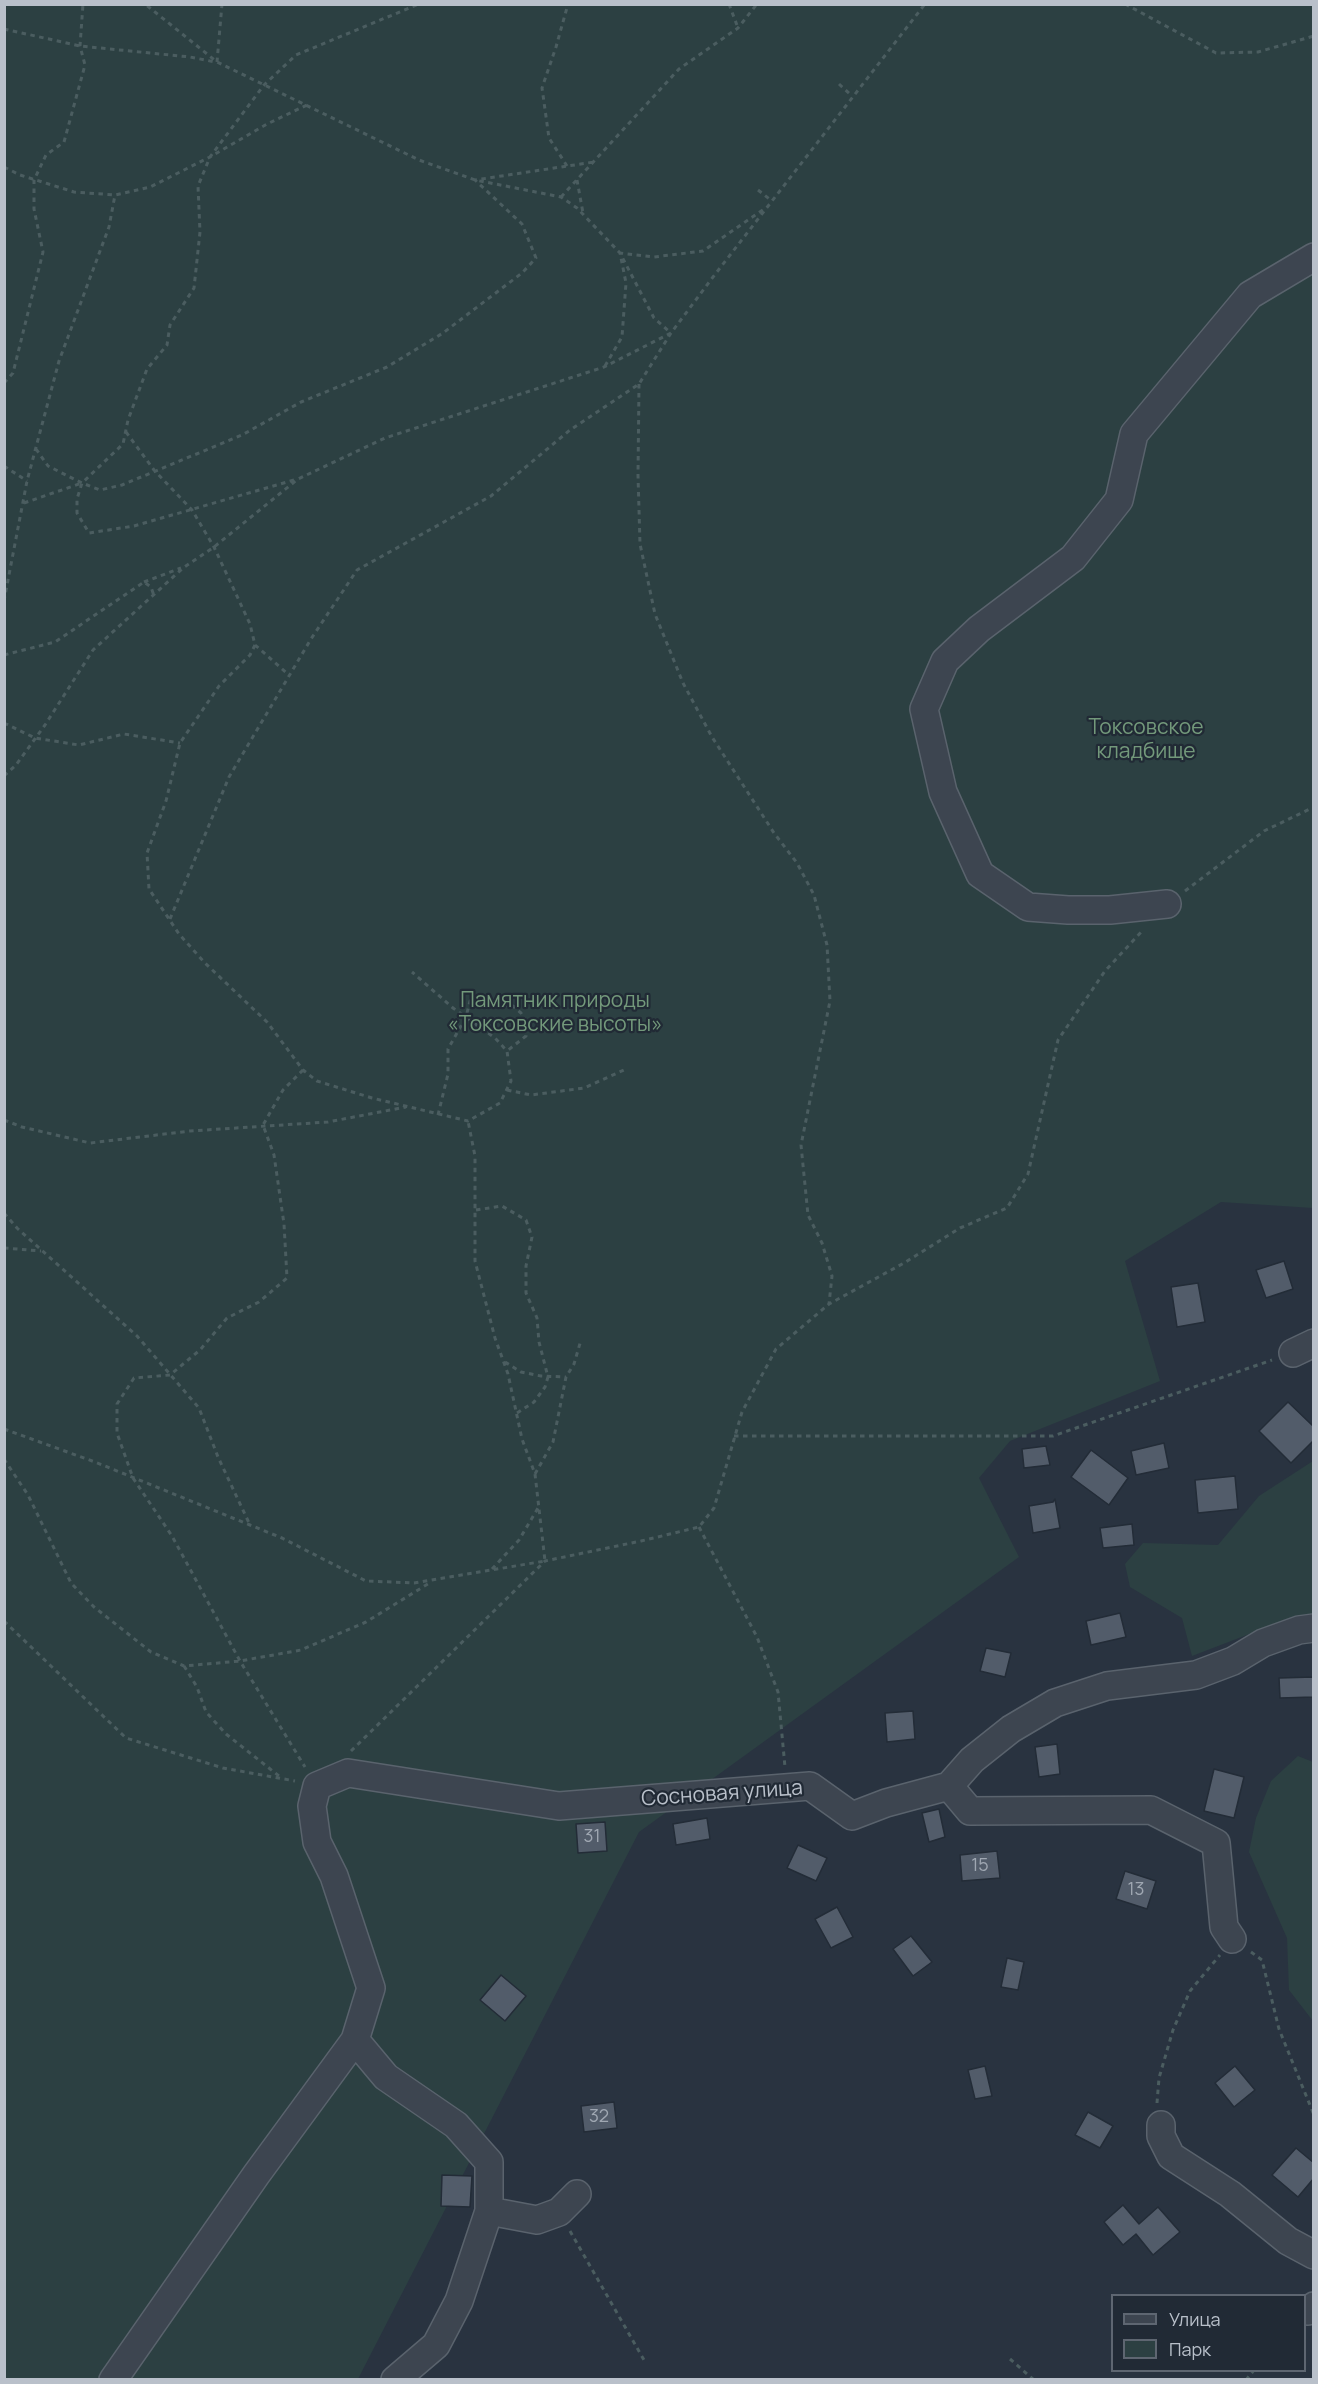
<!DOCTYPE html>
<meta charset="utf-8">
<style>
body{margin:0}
#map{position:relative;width:1318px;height:2384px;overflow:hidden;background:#293340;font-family:Manrope,sans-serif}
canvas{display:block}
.frame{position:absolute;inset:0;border:6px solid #b9c0ca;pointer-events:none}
.legend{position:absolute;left:1111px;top:2294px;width:195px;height:78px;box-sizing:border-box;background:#212a35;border:2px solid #5e6671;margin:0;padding:8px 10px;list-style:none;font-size:18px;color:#b9c0ca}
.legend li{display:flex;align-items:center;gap:12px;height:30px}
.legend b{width:30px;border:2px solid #5e6671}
</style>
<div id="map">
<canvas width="1318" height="2384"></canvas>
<div class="frame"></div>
<ul class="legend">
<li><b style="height:8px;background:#3d4550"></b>Улица</li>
<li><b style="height:16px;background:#2c4042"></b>Парк</li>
</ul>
</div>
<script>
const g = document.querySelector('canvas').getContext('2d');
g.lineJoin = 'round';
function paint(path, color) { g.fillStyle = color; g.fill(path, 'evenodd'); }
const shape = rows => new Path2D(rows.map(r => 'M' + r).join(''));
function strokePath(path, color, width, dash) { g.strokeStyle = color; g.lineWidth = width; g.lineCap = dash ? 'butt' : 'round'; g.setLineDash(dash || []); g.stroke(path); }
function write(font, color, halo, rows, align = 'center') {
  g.font = font + ' Manrope,sans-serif'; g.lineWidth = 4.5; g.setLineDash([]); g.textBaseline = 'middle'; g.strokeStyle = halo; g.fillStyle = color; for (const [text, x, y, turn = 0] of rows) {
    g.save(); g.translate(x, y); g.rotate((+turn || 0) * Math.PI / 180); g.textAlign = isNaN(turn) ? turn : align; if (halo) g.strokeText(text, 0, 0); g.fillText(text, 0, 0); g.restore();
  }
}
paint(shape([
 [5,5,1313,5,1313,1208,1221,1202,1125,1261,1160,1381,1010,1441,979,1478,1019,1557,639,1832,358,2379,5,2380],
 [1313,1461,1313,1618,1252,1633,1192,1656,1182,1618,1130,1587,1125,1564,1143,1543,1218,1545,1259,1496],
 [1298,1756,1313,1762,1313,2021,1289,1990,1287,1938,1249,1852,1256,1818,1271,1781]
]), '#2c4042');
const building = shape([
 [1284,1261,1293,1289,1266,1298,1256,1270,1284,1261],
 [1198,1283,1205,1322,1177,1327,1171,1287,1198,1283],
 [1288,1402,1314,1427,1314,1440,1291,1463,1259,1431,1288,1402],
 [1164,1443,1169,1468,1136,1475,1131,1451,1164,1443],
 [1046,1446,1050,1465,1024,1468,1022,1449,1046,1446],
 [1091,1450,1128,1478,1109,1505,1071,1477,1091,1450],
 [1235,1476,1238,1509,1198,1513,1195,1480,1235,1476],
 [1055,1499,1060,1528,1033,1533,1029,1506,1053,1502,1055,1499],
 [1132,1524,1134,1545,1103,1548,1100,1528,1132,1524],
 [1120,1613,1126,1637,1091,1645,1086,1621,1120,1613],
 [986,1648,1011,1653,1005,1677,980,1671,986,1648],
 [1314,1677,1314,1697,1280,1698,1279,1678,1314,1677],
 [913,1711,915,1739,887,1742,885,1713,913,1711],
 [1057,1744,1060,1774,1039,1777,1035,1747,1057,1744],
 [1214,1769,1244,1777,1234,1818,1204,1811,1214,1769],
 [939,1809,945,1837,929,1842,922,1813,939,1809],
 [707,1818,710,1839,676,1845,673,1824,707,1818],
 [605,1822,607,1851,578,1853,576,1824,605,1822],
 [798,1845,827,1858,816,1881,787,1868,798,1845],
 [997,1851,1000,1878,962,1881,960,1855,997,1851],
 [1125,1871,1156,1881,1147,1909,1116,1899,1125,1871],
 [837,1907,853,1937,831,1948,815,1919,837,1907],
 [911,1936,932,1962,913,1976,893,1949,911,1936],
 [1007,1958,1024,1962,1018,1990,1001,1987,1007,1958],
 [501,1975,526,1996,505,2021,480,2000,501,1975],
 [985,2066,992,2096,975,2099,968,2070,985,2066],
 [1235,2066,1255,2090,1234,2107,1215,2083,1235,2066],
 [614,2102,617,2128,584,2132,581,2106,614,2102],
 [1088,2112,1113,2126,1100,2148,1075,2135,1088,2112],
 [1296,2148,1314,2163,1314,2178,1298,2197,1272,2175,1296,2148],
 [442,2175,472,2176,470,2207,441,2206,442,2175],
 [1123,2205,1139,2224,1158,2207,1180,2232,1153,2255,1136,2234,1123,2245,1104,2222,1123,2205]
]);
paint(building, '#525c6a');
strokePath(building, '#232c37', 1.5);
const minor = shape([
 [1167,904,1110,910,1068,910,1028,907,980,874,943,792,924,709,945,661,979,629,1073,558,1119,500,1134,434,1250,295,1314,257],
 [1293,1353,1314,1343],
 [949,1786,970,1811,1151,1810,1216,1843,1224,1927,1232,1939],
 [355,2040,386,2077,456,2125,489,2162,489,2211,459,2301,436,2345,395,2380],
 [1161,2125,1161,2136,1171,2156,1230,2194,1288,2241,1314,2255],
 [489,2211,537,2220,559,2212,577,2194],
 [1308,2311,1314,2306],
 [113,2380,256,2175,355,2040,371,1988,334,1876,317,1842,312,1806,317,1786,348,1773,559,1806,810,1786,852,1816,886,1803,949,1786,972,1760,1011,1729,1055,1703,1107,1686,1196,1675,1233,1661,1263,1643,1299,1630,1314,1628]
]);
strokePath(minor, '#5a636d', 30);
strokePath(shape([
 [729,4,738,28],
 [1125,4,1216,53,1258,52,1314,36],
 [4,29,80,46,190,57,215,62],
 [217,62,222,4],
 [839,84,851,95],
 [567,166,549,138,542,88,556,47,568,4],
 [4,167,20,175,74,192,115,195,150,187,210,157,267,124,307,105],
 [577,180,583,213],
 [758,190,772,201],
 [561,197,679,69,738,28,757,4],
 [605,366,622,337,626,283,620,253,654,257,703,251,764,209],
 [4,383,13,373,43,252,34,209,34,180,46,155,64,142,85,65,80,46,83,4],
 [639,384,638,475,640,544,655,614,683,683,712,737,774,833,797,863,814,895,827,945,830,1001,801,1145,808,1215,822,1243,832,1276,829,1304],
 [126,432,154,470,192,510,214,547,250,624,255,645,250,655,219,686,180,743,166,801,147,853,149,889,179,934,205,963,267,1022,303,1070,317,1081,372,1098,468,1121,500,1103,511,1081,507,1051,495,1038,453,1008,412,972],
 [36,449,48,466,82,483,100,490,122,485,242,435,301,402,387,367,443,333,522,273,536,258,522,224,475,180,594,162],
 [4,466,27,481],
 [294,480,134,526,89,533,77,513,77,499,82,483,123,444,128,420,147,369,167,345,170,325,194,288,200,232,198,186,210,157,264,85,296,55,419,4],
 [24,503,82,483],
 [144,582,181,568],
 [4,601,27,481,59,361,109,227,115,195],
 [255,645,289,675],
 [4,655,55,642,144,582,151,587,154,596],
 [4,723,35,738,79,745,124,734,180,743],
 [4,776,16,765,45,725,93,650,183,568,214,547,298,479,385,438,604,367,671,333,654,318,620,253,577,208,561,197,475,180,419,160,217,62,145,4],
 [1185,891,1264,831,1314,807],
 [170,919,229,777,311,639,357,570,491,496,570,430,639,384,671,333,713,277,925,4],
 [303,1070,283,1090,263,1125,274,1155,284,1224,287,1278,259,1302,227,1318,200,1350,170,1375,134,1378,117,1404,117,1433,133,1478,172,1536,240,1661,305,1767],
 [507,1090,531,1095,584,1088,624,1070],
 [438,1115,448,1074,448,1049,466,1017,470,1001,513,1006,521,1013,525,1019,526,1036,507,1051],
 [4,1120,22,1127,90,1143,190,1131,328,1122,406,1107],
 [476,1210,502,1206,526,1220,532,1237,526,1266,526,1293,537,1318,539,1342,548,1377,545,1387,534,1402,517,1413],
 [4,1213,17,1228,137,1336,199,1408,218,1457,250,1525],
 [4,1248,41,1251],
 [505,1362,521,1372,541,1376,566,1377],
 [4,1429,95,1462,250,1525,282,1538,366,1581,414,1583,545,1561,535,1474,522,1439,508,1374,495,1338,475,1261,475,1156,468,1121],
 [734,1436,1053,1436,1272,1360],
 [4,1459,28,1495,71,1583,94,1607,151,1652,184,1666,240,1661,301,1650,366,1622,431,1582],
 [535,1474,553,1442,566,1377,574,1364,581,1340],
 [699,1527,757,1637,778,1692,785,1767],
 [492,1569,519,1540,538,1508],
 [4,1621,126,1738,223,1768,295,1781],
 [184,1666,197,1687,206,1712,226,1734,279,1776],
 [351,1751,545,1561,641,1541,699,1527,714,1508,742,1412,776,1349,829,1304,904,1263,960,1228,1007,1208,1028,1174,1058,1040,1105,971,1143,930],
 [1251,1952,1262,1960,1279,2029,1314,2115],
 [1157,2103,1159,2078,1173,2030,1190,1991,1220,1955],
 [570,2231,644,2360],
 [1010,2359,1034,2380],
 [1246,2380,1254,2370]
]), '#4b5d60', 3, [4.5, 4.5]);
strokePath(minor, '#3d4550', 27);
write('18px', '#9fa7b2', null, [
 ["31",592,1837],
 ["15",980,1866],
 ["13",1136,1890],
 ["32",599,2117]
]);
write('21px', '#73997b', '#212a35', [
 ["Токсовское",1146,728],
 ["кладбище",1146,752],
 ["Памятник природы",555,1001],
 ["«Токсовские высоты»",555,1025]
]);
write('21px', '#b9c0ca', '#212a35', [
 ["Сосновая улица",722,1794,-4]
]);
</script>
